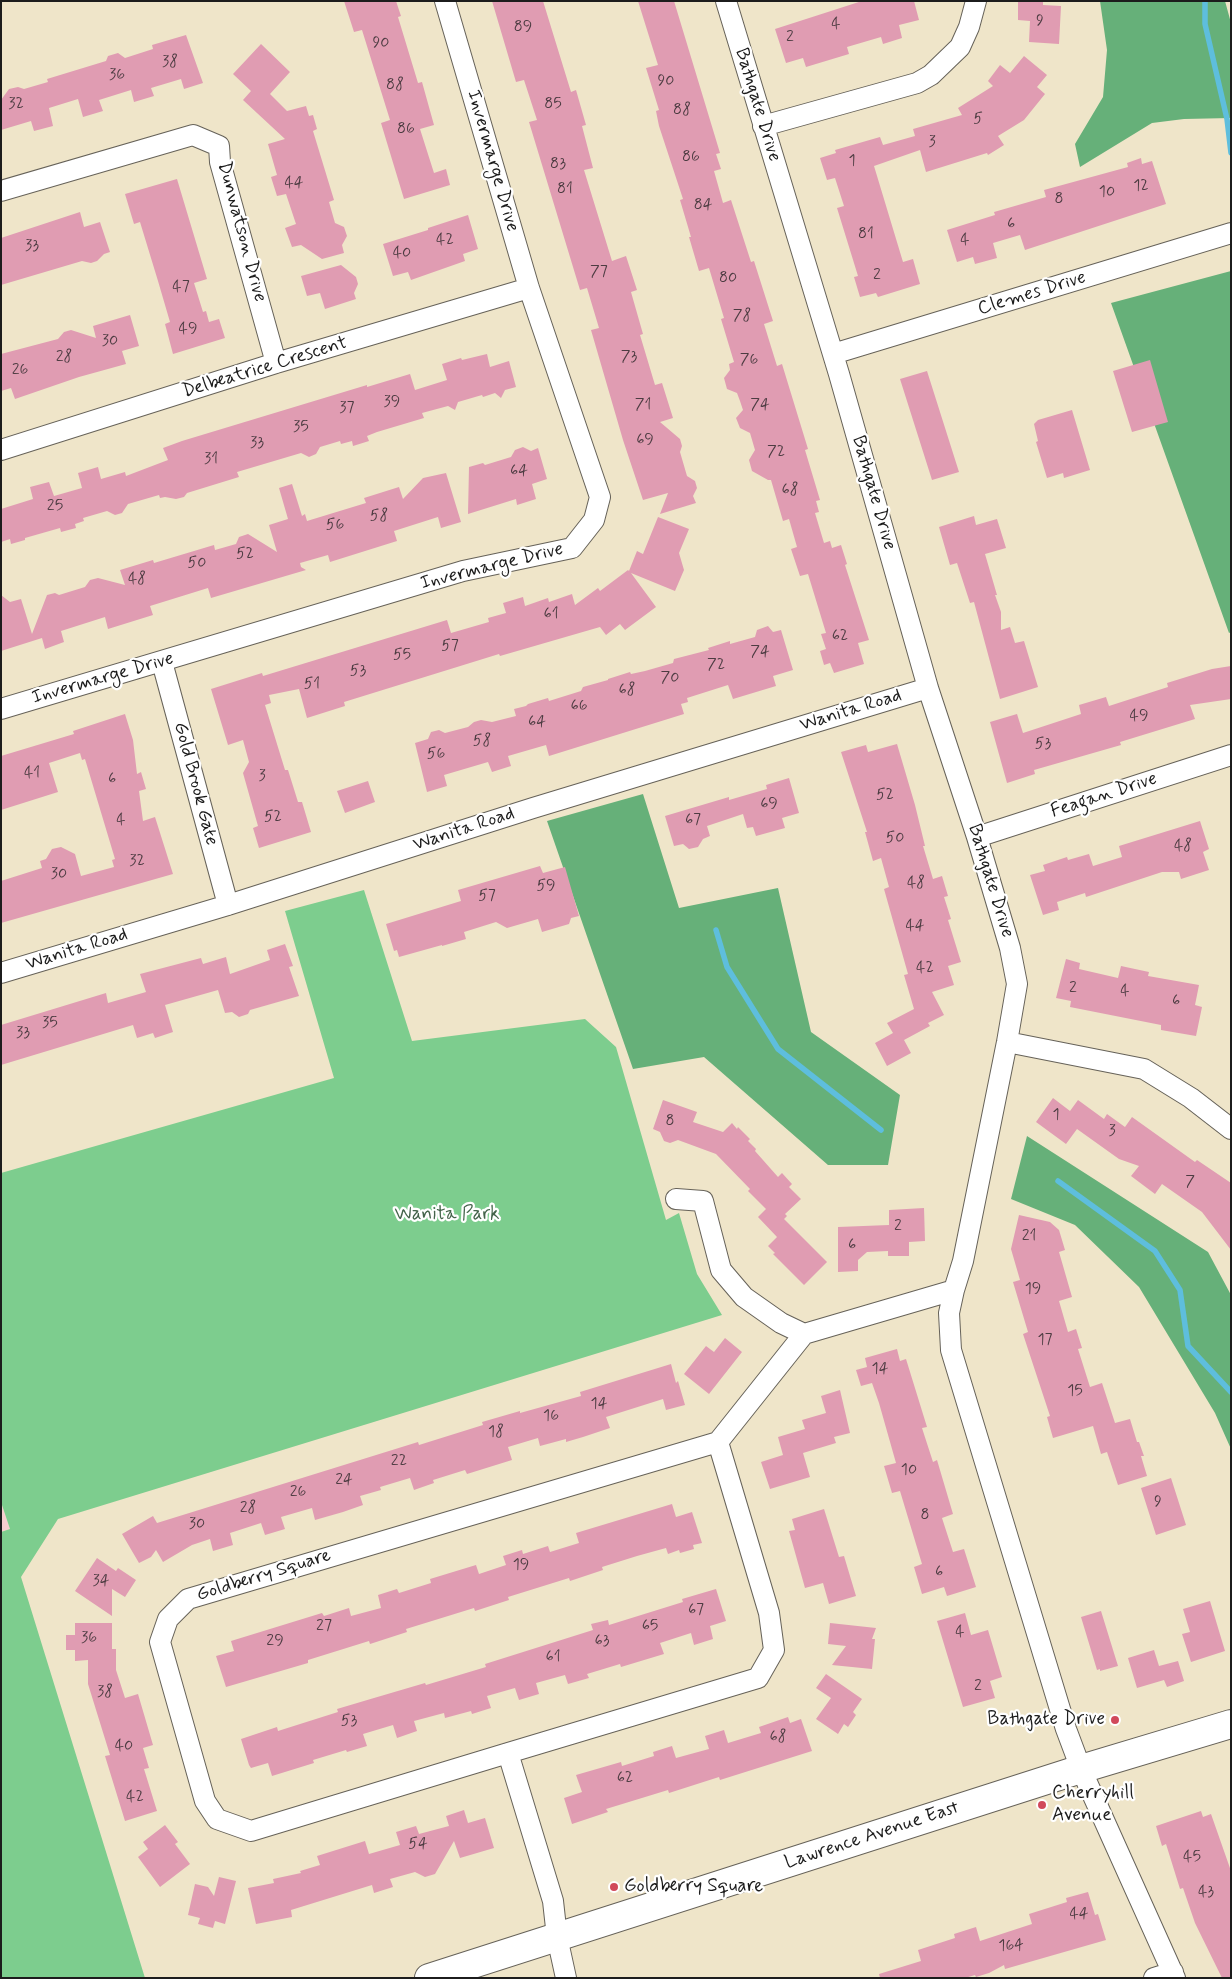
<!DOCTYPE html>
<style>
body{margin:0}
#map{position:relative;width:1232px;height:1979px;overflow:hidden;background:#efe5c9;font-family:Mynerve,sans-serif}
canvas{display:block}
.frame{position:absolute;inset:0;border:2px solid #1c1c1c;pointer-events:none}
</style>
<div id="map">
<canvas width="1232" height="1979"></canvas>
<div class="frame"></div>
</div>
<script>
const g = document.querySelector('canvas').getContext('2d');
g.lineJoin = 'round';
function paint(path, color) { g.fillStyle = color; g.fill(path, 'evenodd'); }
const shape = rows => new Path2D(rows.map(r => 'M' + r).join(''));
function strokePath(path, color, width, dash) { g.strokeStyle = color; g.lineWidth = width; g.lineCap = dash ? 'butt' : 'round'; g.setLineDash(dash || []); g.stroke(path); }
function write(font, color, halo, rows, align = 'center') {
  g.font = font + ' Mynerve,sans-serif'; g.lineWidth = 4.5; g.setLineDash([]); g.textBaseline = 'middle'; g.strokeStyle = halo; g.fillStyle = color; for (const [text, x, y, turn = 0] of rows) {
    g.save(); g.translate(x, y); g.rotate((+turn || 0) * Math.PI / 180); g.textAlign = isNaN(turn) ? turn : align; if (halo) g.strokeText(text, 0, 0); g.fillText(text, 0, 0); g.restore();
  }
}
paint(shape([
 [1,1502,10,1529,1,1532]
]), '#f7cfd0');
paint(shape([
 [364,890,412,1041,585,1019,616,1047,666,1220,679,1213,697,1274,722,1315,58,1519,21,1577,145,1978,1,1978,1,1532,10,1529,1,1502,1,1173,334,1078,285,911]
]), '#7dcd8e');
paint(shape([
 [1100,1,1225,1,1231,23,1231,118,1184,119,1152,123,1080,167,1075,144,1103,97,1107,50],
 [1231,271,1231,632,1229,633,1111,303],
 [643,794,679,908,778,888,811,1032,900,1095,888,1165,828,1165,704,1057,633,1069,547,821],
 [1027,1136,1208,1252,1231,1295,1231,1449,1215,1413,1139,1287,1075,1225,1011,1199]
]), '#66b079');
strokePath(shape([
 [1205,1,1205,24,1227,119,1231,153],
 [716,930,727,967,778,1049,881,1130],
 [1058,1181,1155,1251,1180,1290,1188,1346,1231,1392]
]), '#5ebedd', 5.5);
paint(shape([
 [344,1,396,1,401,16,398,17,418,83,422,82,434,125,420,129,434,173,446,169,450,185,404,199,381,123,390,120,362,30,354,32],
 [492,1,543,1,571,92,576,90,586,125,582,126,593,168,584,170,612,261,626,256,637,290,631,292,643,334,640,335,655,385,662,383,673,418,660,422,680,439,682,446,680,452,687,476,695,481,697,488,693,496,696,503,660,514,668,493,643,500,623,440,591,330,599,328,587,288,580,290,529,122,537,120,524,80,516,82],
 [638,1,674,1,720,153,716,154,721,169,714,171,723,203,731,200,751,262,754,261,773,321,764,324,777,366,782,364,808,449,805,450,820,500,816,501,819,512,815,513,824,543,830,541,832,548,841,545,847,564,845,565,869,640,858,643,864,664,834,673,830,663,824,665,820,651,826,649,821,634,826,633,808,574,800,576,791,549,797,547,789,519,783,521,771,480,768,480,752,471,749,460,755,450,750,433,740,428,736,418,743,410,740,401,737,393,727,389,724,378,730,370,729,364,734,362,721,319,724,318,709,268,699,271,689,237,691,237,680,200,683,199,659,126,656,111,659,110,646,68,658,65],
 [862,1,914,1,919,20,899,25,902,38,883,44,881,37,847,47,849,54,806,67,803,58,786,63,775,29],
 [1018,1,1043,1,1043,5,1061,6,1059,44,1029,42,1030,21,1018,20],
 [186,35,203,83,184,89,181,79,151,88,154,96,134,102,131,90,99,100,103,111,83,117,78,99,49,108,53,126,34,131,31,121,1,130,1,100,9,89,18,87,24,89,48,82,47,79,106,61,108,56,118,53,125,58,153,49,152,45],
 [261,44,290,72,270,94,287,111,306,106,309,116,313,115,317,129,313,131,334,200,329,202,335,223,344,227,347,236,342,245,344,253,322,259,301,245,292,247,285,228,296,224,286,194,277,196,271,177,277,175,268,144,285,139,243,100,251,91,233,74],
 [1024,56,1047,75,1037,87,1045,94,1024,120,998,136,1004,145,988,155,987,153,926,172,920,150,874,166,903,262,913,259,920,284,878,297,876,293,860,297,854,277,858,276,837,208,844,206,835,178,827,180,820,158,836,153,835,150,880,137,883,145,915,136,913,129,962,115,958,108,993,86,988,81,1000,65,1010,73],
 [1141,158,1142,164,1152,161,1166,204,1025,250,1020,235,993,243,997,258,975,264,973,257,957,262,947,230,995,215,994,212,1046,197,1044,190,1128,167,1127,163],
 [177,179,207,279,194,283,203,312,206,311,209,322,219,319,225,338,173,354,165,324,170,322,158,281,140,222,134,224,125,194],
 [80,212,84,227,100,222,110,252,104,254,97,261,91,263,82,261,1,285,1,238],
 [468,215,478,249,463,254,465,261,411,280,408,272,393,276,383,244,428,230,428,228],
 [341,265,356,277,358,284,354,293,356,299,325,309,320,293,307,296,301,276],
 [130,315,139,346,122,351,126,364,79,377,15,399,11,388,1,391,1,354,58,339,64,332,71,330,96,338,93,326],
 [487,354,490,367,509,361,516,387,505,390,501,398,495,393,483,397,482,395,458,402,455,410,448,406,422,413,424,418,377,432,367,436,369,441,353,446,352,441,341,444,340,441,320,447,316,454,309,457,301,453,237,472,239,477,187,493,184,497,176,499,165,497,160,498,159,495,128,504,122,513,115,515,107,511,83,518,84,521,75,524,76,528,61,532,60,528,25,538,25,540,11,544,10,539,1,542,1,509,33,499,30,487,49,482,54,496,82,488,78,473,98,467,101,479,125,472,126,476,168,460,163,448,182,441,367,385,367,387,410,374,415,390,447,380,442,364,461,358,462,360],
 [1150,360,1168,422,1132,432,1113,371],
 [927,371,959,472,932,480,900,379],
 [1072,410,1090,470,1064,478,1063,473,1047,478,1036,442,1038,441,1034,424,1038,420],
 [523,447,531,451,538,448,547,479,532,484,536,499,517,505,516,499,468,514,469,467,483,463,485,465,511,457,515,450],
 [446,473,461,522,441,528,438,517,394,531,397,541,330,562,328,555,300,563,301,567,306,570,211,598,208,588,150,606,153,615,108,629,105,617,61,631,64,642,45,649,42,638,1,651,1,595,10,602,21,599,32,634,47,595,55,593,59,595,85,587,90,580,98,578,125,585,120,570,153,560,154,563,214,545,215,550,236,544,239,537,248,534,277,552,269,525,288,519,279,488,292,484,302,516,305,514,307,521,366,503,364,498,399,487,403,499,423,478],
 [974,516,976,525,997,519,1006,548,985,554,997,595,995,595,1001,612,1001,630,1010,627,1015,643,1024,641,1038,687,1000,699,974,602,970,603,957,563,950,565,939,527],
 [658,517,689,529,679,553,684,570,675,591,631,573,656,607,625,630,620,624,606,635,600,627,500,656,499,654,344,702,345,706,307,718,299,689,269,695,271,703,265,705,285,770,288,770,298,802,302,802,311,832,259,848,253,828,258,826,243,773,249,762,243,740,228,745,211,689,262,673,263,676,447,620,451,633,489,622,488,618,506,613,503,603,523,597,525,606,548,598,549,602,572,594,575,605,598,588,600,591,628,570,629,571,637,551,643,554],
 [768,626,773,632,781,630,793,670,773,676,776,686,733,699,728,685,687,698,688,702,681,704,684,714,549,756,546,745,508,756,511,766,492,772,488,762,444,775,447,786,427,792,415,743,428,739,431,732,439,730,445,733,468,727,474,722,481,720,492,722,516,716,514,709,526,706,528,704,548,698,549,701,581,691,583,687,608,680,608,679,630,672,631,674,645,671,673,663,674,659,709,650,708,648,730,641,730,644,755,637,757,630],
 [1231,666,1231,699,1190,705,1195,719,1120,742,1121,745,1034,770,1035,774,1007,783,990,722,1017,714,1023,733,1081,714,1079,705,1106,697,1109,706,1168,687,1167,683,1212,669],
 [125,714,133,740,137,774,141,772,146,789,139,791,143,821,155,817,173,874,1,923,1,881,42,868,40,861,46,859,52,849,61,847,75,854,81,876,114,867,112,860,115,859,85,759,82,760,80,753,49,763,58,792,1,810,1,756,74,734,73,731],
 [897,744,915,805,925,846,923,846,933,879,942,876,948,896,944,897,951,919,948,920,961,962,948,966,954,985,932,992,944,1015,928,1023,930,1026,904,1040,911,1053,887,1066,875,1043,893,1033,887,1023,914,1009,904,975,908,974,884,889,889,887,881,858,873,861,865,832,867,832,841,752,866,745,868,752],
 [789,778,799,813,782,818,785,828,756,836,753,827,747,828,743,814,707,826,710,836,703,839,698,847,689,849,683,844,674,846,665,816,729,797,729,800,767,789,766,785],
 [368,781,375,802,345,813,337,791],
 [1200,821,1209,849,1203,852,1209,870,1181,879,1179,872,1162,872,1086,897,1085,893,1057,902,1059,910,1043,915,1030,875,1045,871,1043,865,1067,857,1068,860,1089,854,1093,866,1122,857,1119,846],
 [540,866,543,873,565,867,579,916,571,918,569,924,542,932,538,919,507,928,496,922,464,932,466,939,442,946,442,945,399,957,397,950,394,951,386,924,461,901,458,890],
 [285,944,293,966,289,967,299,996,250,1010,248,1014,239,1017,232,1012,225,1013,218,990,165,1005,173,1032,155,1038,153,1033,137,1038,133,1025,1,1065,1,1025,106,993,108,1003,146,992,140,974,201,958,203,964,226,957,230,974,270,960,267,950],
 [1066,959,1080,963,1079,969,1118,978,1121,966,1149,972,1148,976,1199,985,1195,1005,1202,1007,1196,1036,1161,1030,1161,1025,1070,1007,1071,1001,1056,998],
 [1053,1098,1070,1111,1078,1100,1104,1119,1107,1114,1125,1127,1132,1117,1195,1162,1197,1160,1231,1183,1231,1250,1202,1212,1162,1184,1155,1194,1131,1176,1139,1166,1119,1159,1077,1129,1066,1144,1036,1122],
 [663,1100,697,1112,693,1122,723,1132,732,1123,737,1129,738,1127,750,1139,748,1141,756,1149,755,1151,778,1177,782,1173,792,1184,789,1187,801,1199,785,1214,787,1216,784,1219,827,1262,804,1285,773,1254,775,1253,768,1246,777,1237,758,1217,766,1209,748,1191,750,1189,716,1154,678,1140,670,1143,664,1141,660,1132,653,1129],
 [924,1208,925,1241,909,1242,909,1256,888,1256,888,1251,867,1252,858,1260,858,1271,838,1272,838,1227,889,1225,889,1210],
 [1019,1215,1050,1222,1059,1230,1065,1250,1059,1252,1072,1297,1059,1301,1068,1332,1076,1329,1082,1348,1078,1349,1090,1387,1102,1383,1115,1423,1130,1419,1137,1442,1139,1442,1144,1456,1141,1456,1147,1476,1118,1485,1107,1452,1101,1454,1093,1426,1053,1438,1047,1417,1050,1416,1023,1334,1028,1332,1013,1282,1020,1280,1011,1249],
 [725,1338,742,1352,709,1394,684,1374,706,1346,714,1352],
 [897,1349,900,1361,906,1359,927,1427,922,1428,933,1462,937,1460,953,1514,942,1518,953,1552,964,1549,976,1587,947,1596,944,1587,922,1594,914,1567,922,1564,900,1491,892,1493,884,1466,896,1463,879,1403,872,1383,861,1386,856,1370,867,1367,865,1358],
 [671,1364,676,1383,678,1381,685,1405,666,1410,663,1399,606,1417,610,1428,583,1437,566,1442,566,1439,540,1446,538,1438,508,1447,512,1460,467,1474,465,1470,433,1480,434,1483,414,1490,410,1478,380,1487,381,1490,360,1496,363,1505,343,1512,315,1520,312,1508,281,1517,285,1529,265,1535,261,1523,230,1533,233,1545,213,1551,210,1539,192,1545,163,1562,156,1550,151,1557,139,1563,122,1534,153,1516,157,1523,418,1442,419,1445,483,1425,482,1422,520,1411,520,1413,581,1396,580,1392],
 [840,1390,850,1433,834,1437,836,1443,803,1453,810,1477,770,1489,761,1462,783,1455,778,1437,805,1429,802,1420,826,1413,821,1396],
 [1171,1478,1186,1525,1156,1535,1141,1488],
 [672,1504,676,1517,692,1512,702,1543,693,1545,694,1549,680,1553,679,1550,668,1554,666,1548,637,1556,602,1567,603,1570,570,1581,569,1578,508,1597,509,1600,475,1611,474,1608,406,1629,407,1632,370,1644,369,1641,308,1660,308,1663,226,1687,216,1656,234,1651,231,1641,322,1613,324,1616,349,1608,351,1616,381,1608,378,1595,397,1589,399,1593,431,1583,430,1579,476,1565,479,1574,506,1565,503,1556,522,1550,523,1554,548,1546,550,1552,579,1543,576,1533],
 [824,1509,839,1557,844,1556,856,1596,829,1604,823,1583,805,1588,789,1531,795,1530,792,1519],
 [97,1558,116,1571,118,1568,136,1580,125,1597,112,1589,112,1616,75,1591],
 [716,1589,726,1621,710,1626,713,1639,694,1645,691,1633,660,1643,664,1654,621,1667,620,1664,587,1674,589,1678,568,1684,565,1675,536,1683,539,1694,519,1700,515,1688,487,1696,491,1708,472,1714,471,1711,445,1718,444,1713,414,1721,417,1731,397,1738,393,1725,363,1734,367,1746,347,1752,346,1750,313,1760,314,1763,272,1776,268,1763,251,1768,249,1765,241,1739,277,1727,278,1731,338,1712,337,1709,374,1698,425,1683,426,1685,486,1667,485,1664,593,1630,591,1624,608,1620,609,1625,683,1602,682,1599],
 [1210,1601,1225,1651,1191,1662,1182,1634,1190,1632,1183,1609],
 [1101,1611,1118,1666,1100,1671,1100,1669,1097,1670,1081,1617],
 [965,1613,971,1635,988,1630,1002,1677,990,1681,995,1698,963,1707,937,1621],
 [75,1623,112,1623,112,1649,116,1649,116,1670,125,1698,138,1694,153,1745,143,1748,149,1768,144,1769,157,1811,125,1821,105,1756,110,1755,88,1684,88,1660,75,1661,75,1650,66,1650,66,1635,75,1635],
 [830,1623,876,1628,872,1639,875,1639,872,1669,832,1665,846,1646,828,1644],
 [1154,1650,1159,1666,1178,1661,1184,1681,1167,1687,1164,1680,1137,1688,1128,1658],
 [826,1674,862,1699,853,1712,856,1715,848,1727,844,1724,838,1734,816,1719,831,1698,816,1688],
 [788,1717,790,1723,801,1719,812,1751,720,1780,719,1777,669,1793,668,1790,606,1809,608,1812,572,1824,564,1798,582,1792,576,1775,621,1762,622,1766,654,1756,653,1752,672,1746,676,1758,709,1749,705,1736,724,1730,728,1743,761,1733,759,1727],
 [464,1810,468,1823,485,1818,494,1848,460,1858,454,1841,435,1874,425,1877,415,1872,390,1879,393,1887,374,1893,372,1885,291,1910,292,1917,256,1924,248,1888,274,1883,273,1879,301,1873,300,1871,320,1865,317,1856,365,1841,369,1854,400,1845,396,1832,416,1826,419,1834,449,1826,446,1816],
 [1201,1811,1203,1817,1211,1814,1231,1871,1231,1978,1222,1978,1195,1923,1183,1888,1180,1889,1166,1844,1162,1846,1156,1826],
 [165,1825,178,1842,175,1844,190,1864,160,1887,138,1857,148,1849,143,1842],
 [219,1877,236,1881,225,1924,215,1921,213,1928,198,1924,200,1918,188,1915,195,1884,208,1887,214,1896],
 [1088,1892,1095,1915,1098,1914,1106,1940,1005,1969,1004,1965,989,1973,976,1977,975,1975,965,1978,880,1978,879,1974,921,1961,918,1950,955,1938,954,1934,976,1927,980,1941,1032,1924,1029,1914,1067,1902,1066,1898]
]), '#e09cb2');
const street = shape([
 [726,1,839,374,928,688,977,837,1010,948,1017,984,1007,1042,963,1261,954,1290,949,1313,951,1350,1066,1729,1081,1769,1175,1978],
 [763,126,917,83,931,75,960,47,969,27,976,1],
 [1,191,193,135,219,146,220,162,276,363],
 [833,354,1231,233],
 [1,450,276,363,529,288],
 [162,662,228,905],
 [1,709,463,571,572,548,594,520,600,497,529,288,445,1],
 [977,837,1231,755],
 [1,973,228,905,533,808,928,688],
 [1007,1042,1144,1069,1191,1098,1231,1129],
 [676,1199,703,1201,721,1270,744,1297,781,1323,804,1334],
 [508,1753,251,1831,217,1819,205,1801,160,1642,168,1619,188,1599,718,1442,804,1334,954,1290],
 [566,1978,557,1937,553,1901,508,1753,758,1678,774,1650,769,1613,718,1442],
 [1154,1978,1173,1972]
]);
const secondary = shape([
 [429,1978,1081,1769,1231,1724]
]);
strokePath(street, '#666259', 22);
strokePath(secondary, '#666259', 30);
strokePath(street, '#fff', 20);
strokePath(secondary, '#fff', 28);
for (const [x, y, r, color] of [
 [1115,1720,5,"#d1495b"],
 [1042,1805,5,"#d1495b"],
 [614,1887,5,"#d1495b"]
]) { const dot = new Path2D(); dot.arc(x, y, r, 0, 2 * Math.PI); g.fillStyle = color; g.fill(dot); strokePath(dot, '#fff', 2); }
write('16px', '#4d3c42', null, [
 ["9",1040,22],
 ["4",836,25],
 ["89",523,28],
 ["2",790,38],
 ["90",381,44],
 ["38",170,63],
 ["36",117,76],
 ["90",666,82],
 ["88",395,86],
 ["32",16,105],
 ["85",553,105],
 ["88",682,111],
 ["5",978,120],
 ["86",406,130],
 ["3",932,143],
 ["86",691,158],
 ["1",852,162],
 ["83",558,165],
 ["44",294,184],
 ["12",1141,187],
 ["81",565,190],
 ["10",1107,193],
 ["8",1059,200],
 ["84",703,206],
 ["6",1011,225],
 ["81",866,235],
 ["42",445,241],
 ["4",965,241],
 ["33",32,247],
 ["40",402,254],
 ["77",599,273],
 ["2",877,276],
 ["80",728,279],
 ["47",181,288],
 ["78",742,317],
 ["49",188,330],
 ["30",110,342],
 ["28",64,358],
 ["73",629,358],
 ["76",749,361],
 ["26",20,371],
 ["39",392,403],
 ["71",643,406],
 ["74",760,406],
 ["37",347,409],
 ["35",301,428],
 ["69",645,441],
 ["33",257,444],
 ["72",776,453],
 ["31",211,460],
 ["64",519,472],
 ["68",790,491],
 ["25",55,507],
 ["58",379,517],
 ["56",335,526],
 ["52",245,555],
 ["50",197,564],
 ["48",137,580],
 ["61",551,615],
 ["62",840,637],
 ["57",450,647],
 ["74",760,653],
 ["55",402,656],
 ["72",716,666],
 ["53",358,672],
 ["70",670,679],
 ["51",312,685],
 ["68",627,691],
 ["66",579,707],
 ["49",1139,717],
 ["64",537,723],
 ["58",482,742],
 ["53",1043,745],
 ["56",436,755],
 ["41",32,774],
 ["3",262,777],
 ["6",112,780],
 ["52",885,796],
 ["69",769,805],
 ["52",273,818],
 ["4",121,821],
 ["67",693,821],
 ["50",895,839],
 ["48",1183,847],
 ["32",137,862],
 ["30",59,875],
 ["48",916,884],
 ["59",546,887],
 ["57",487,897],
 ["44",915,927],
 ["42",925,969],
 ["2",1073,989],
 ["4",1125,992],
 ["6",1176,1002],
 ["35",50,1024],
 ["33",23,1034],
 ["1",1056,1116],
 ["8",670,1122],
 ["3",1112,1132],
 ["7",1190,1183],
 ["2",898,1227],
 ["21",1029,1237],
 ["6",852,1246],
 ["19",1033,1290],
 ["17",1045,1341],
 ["14",880,1370],
 ["15",1075,1392],
 ["14",599,1405],
 ["16",551,1417],
 ["18",496,1433],
 ["22",399,1462],
 ["10",909,1471],
 ["24",344,1481],
 ["26",298,1493],
 ["9",1158,1503],
 ["28",248,1509],
 ["8",925,1516],
 ["30",197,1525],
 ["19",521,1566],
 ["6",939,1573],
 ["34",101,1582],
 ["67",696,1611],
 ["27",324,1627],
 ["65",650,1627],
 ["4",960,1633],
 ["36",89,1639],
 ["29",275,1642],
 ["63",602,1642],
 ["61",553,1658],
 ["2",978,1687],
 ["38",105,1693],
 ["53",349,1722],
 ["68",778,1738],
 ["40",124,1747],
 ["62",625,1779],
 ["42",135,1798],
 ["54",418,1845],
 ["45",1192,1858],
 ["43",1206,1893],
 ["44",1079,1915],
 ["164",1011,1947]
]);
write('19px', '#1c1c1c', '#fff', [
 ["Bathgate Drive",757,105,73],
 ["Invermarge Drive",492,161,74],
 ["Dunwatson Drive",241,232,75],
 ["Clemes Drive",1032,294,-17],
 ["Delbeatrice Crescent",265,368,-17],
 ["Bathgate Drive",873,493,74],
 ["Invermarge Drive",492,567,-14],
 ["Invermarge Drive",103,679,-16],
 ["Wanita Road",851,711,-17],
 ["Gold Brook Gate",195,784,75],
 ["Feagan Drive",1104,796,-18],
 ["Wanita Road",464,830,-18],
 ["Bathgate Drive",990,881,73],
 ["Wanita Road",77,950,-17],
 ["Goldberry Square",264,1576,-17],
 ["Lawrence Avenue East",872,1836,-18]
]);
write('19px', '#43634a', '#fff', [
 ["Wanita Park",447,1215]
]);
write('19px', '#1c1c1c', '#fff', [
 ["Bathgate Drive",1105,1720,"right"],
 ["Cherryhill",1052,1794],
 ["Avenue",1052,1816],
 ["Goldberry Square",624,1887]
], 'left');
</script>
